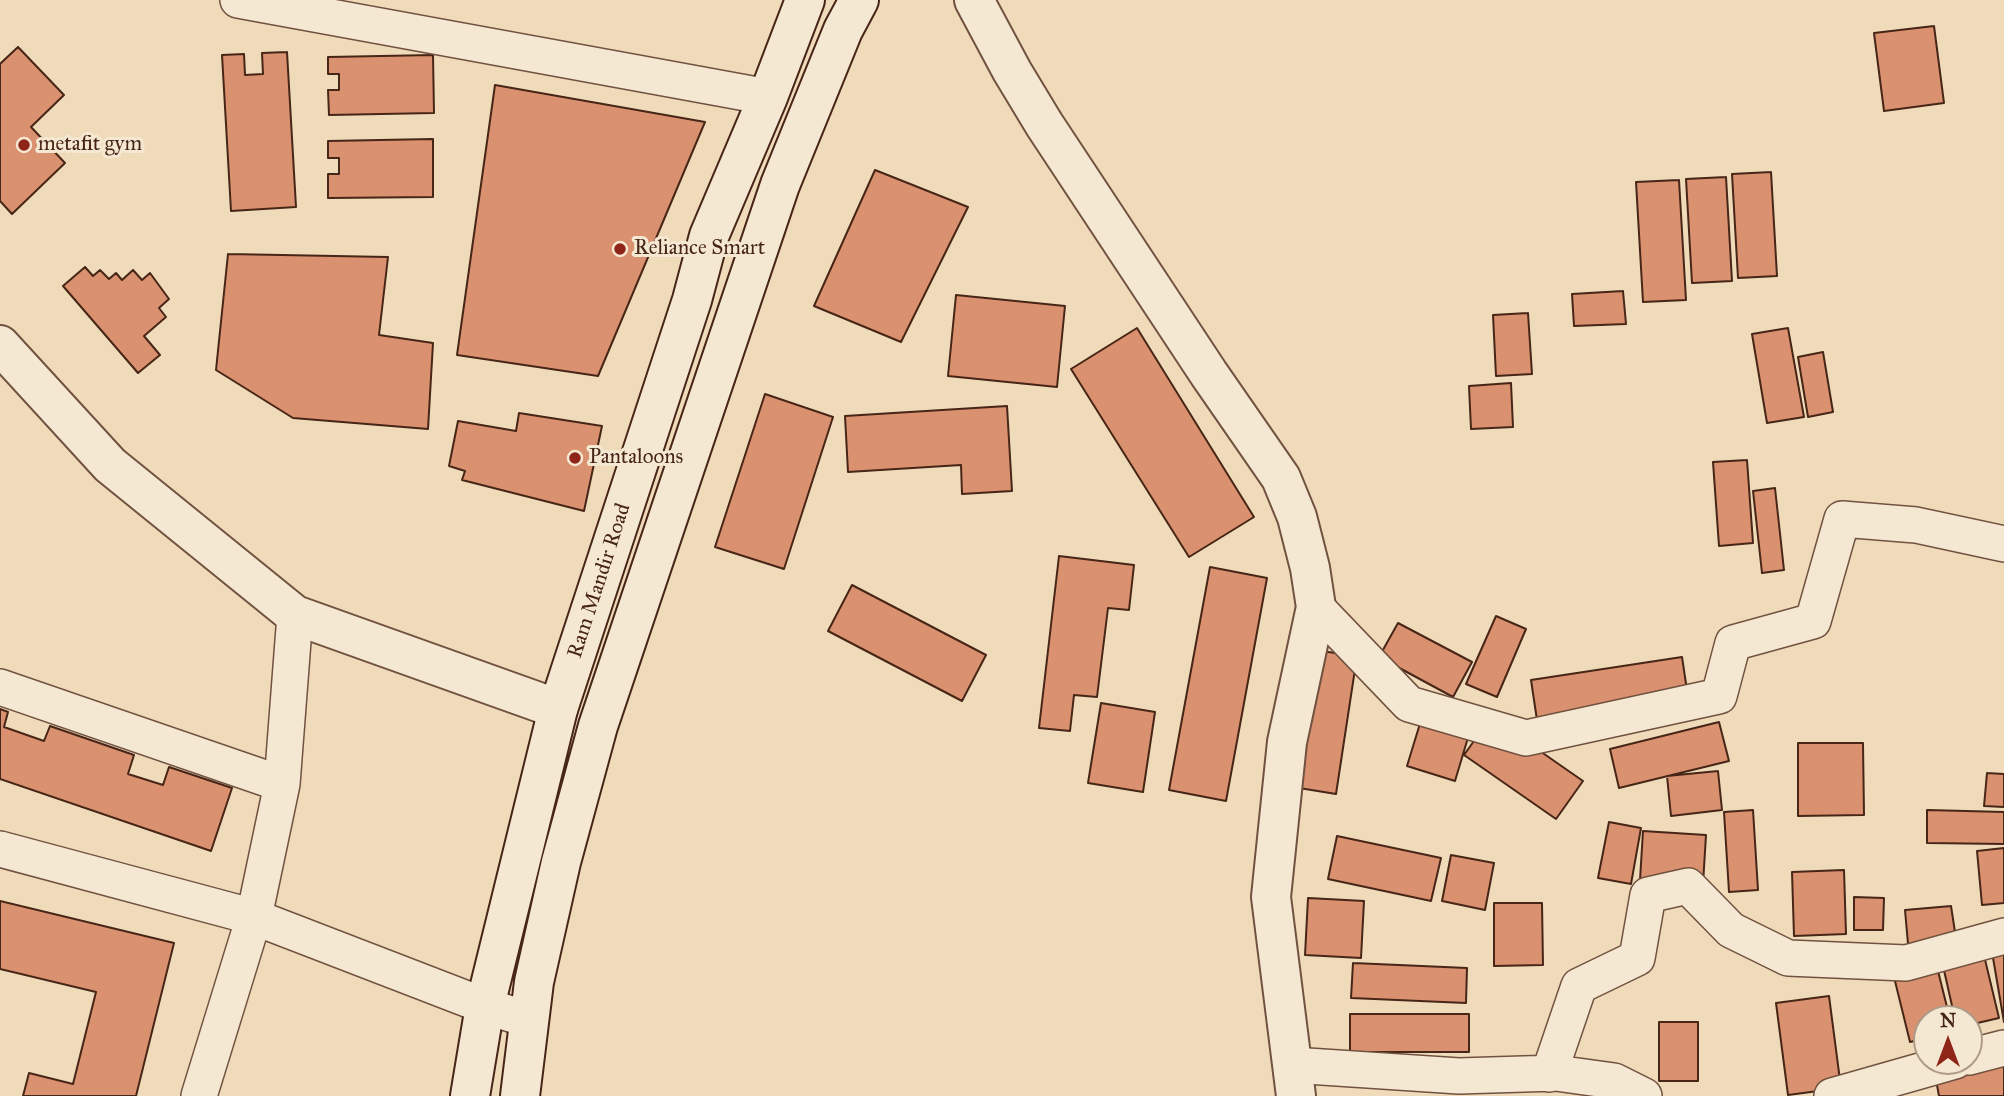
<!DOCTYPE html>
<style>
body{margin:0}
#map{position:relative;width:2004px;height:1096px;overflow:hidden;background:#efdbba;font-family:"IM FELL Great Primer",serif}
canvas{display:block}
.north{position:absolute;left:1913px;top:1005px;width:70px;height:70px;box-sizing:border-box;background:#f5e8d2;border:2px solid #af9a87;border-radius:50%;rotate:0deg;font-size:19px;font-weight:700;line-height:28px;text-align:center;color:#472517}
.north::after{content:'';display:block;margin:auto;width:24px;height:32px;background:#8f2418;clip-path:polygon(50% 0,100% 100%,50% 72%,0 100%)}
</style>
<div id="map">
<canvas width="2004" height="1096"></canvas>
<div class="north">N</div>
</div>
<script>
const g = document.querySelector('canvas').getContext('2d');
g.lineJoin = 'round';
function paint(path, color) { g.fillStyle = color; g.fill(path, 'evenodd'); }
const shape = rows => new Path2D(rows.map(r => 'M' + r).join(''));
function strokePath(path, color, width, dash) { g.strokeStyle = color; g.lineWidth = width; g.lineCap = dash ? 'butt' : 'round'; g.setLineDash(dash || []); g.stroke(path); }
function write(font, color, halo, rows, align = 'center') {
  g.font = font + ' "IM FELL Great Primer",serif'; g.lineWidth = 6; g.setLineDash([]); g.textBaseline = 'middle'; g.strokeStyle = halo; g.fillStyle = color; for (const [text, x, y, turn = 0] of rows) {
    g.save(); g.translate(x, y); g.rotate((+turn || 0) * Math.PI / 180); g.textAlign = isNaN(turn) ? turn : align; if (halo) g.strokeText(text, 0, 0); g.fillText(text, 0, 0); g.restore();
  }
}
const building = shape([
 [1934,26,1944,103,1884,111,1874,33,1934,26],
 [18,47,64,95,31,127,65,163,12,214,0,201,0,64,18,47],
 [287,52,296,207,231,211,222,55,244,54,245,75,263,74,262,53,287,52],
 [433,55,434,113,329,115,328,90,339,90,339,74,328,74,328,57,433,55],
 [495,85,705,122,598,376,457,355,495,85],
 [433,139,433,197,328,198,328,174,339,174,339,158,328,158,328,141,433,139],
 [875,170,968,207,901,342,814,306,875,170],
 [1771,172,1777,276,1738,278,1732,174,1771,172],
 [1726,177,1732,281,1692,283,1686,179,1726,177],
 [1679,180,1686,300,1643,302,1636,182,1679,180],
 [228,254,388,257,379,335,433,343,428,429,293,418,216,370,228,254],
 [85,267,93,276,100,270,109,279,116,273,122,280,133,270,142,280,150,273,169,299,159,308,166,317,144,336,160,355,138,373,63,286,85,267],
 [1623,291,1626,324,1574,326,1572,294,1623,291],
 [956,295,1065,306,1057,387,948,376,956,295],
 [1528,313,1532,374,1496,376,1493,315,1528,313],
 [1137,328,1254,517,1189,557,1071,369,1137,328],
 [1788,328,1804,417,1767,423,1752,334,1788,328],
 [1823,352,1833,412,1808,417,1798,357,1823,352],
 [1511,383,1513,427,1471,429,1469,386,1511,383],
 [765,394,833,417,784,569,715,547,765,394],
 [1007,406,1012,491,962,494,961,465,848,472,845,416,1007,406],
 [519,413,602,426,584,511,462,480,465,471,449,466,458,421,516,431,519,413],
 [1747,460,1753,543,1719,546,1713,462,1747,460],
 [1775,488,1784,570,1762,573,1753,491,1775,488],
 [1059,556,1134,565,1129,610,1108,608,1097,697,1074,695,1070,731,1039,728,1059,556],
 [1210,567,1267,578,1226,801,1169,790,1210,567],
 [852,585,986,655,962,701,828,631,852,585],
 [1496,616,1526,629,1497,697,1466,684,1496,616],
 [1398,623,1472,662,1453,697,1379,657,1398,623],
 [1314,650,1357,656,1336,794,1293,787,1314,650],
 [1682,657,1688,697,1537,720,1531,680,1682,657],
 [1101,703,1155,712,1143,792,1088,783,1101,703],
 [0,709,8,712,4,727,44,741,50,726,134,755,128,774,163,785,169,767,232,788,211,851,0,779,0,709],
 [1422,717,1470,731,1455,781,1407,766,1422,717],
 [1491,717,1583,781,1556,819,1464,755,1491,717],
 [1719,722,1729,761,1619,788,1610,749,1719,722],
 [1798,743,1863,743,1864,815,1798,816,1798,743],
 [1718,771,1722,810,1671,816,1667,776,1718,771],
 [1987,773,2004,774,2004,807,1984,806,1987,773],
 [1753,810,1758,890,1729,892,1724,812,1753,810],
 [1927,810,2004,812,2004,844,1927,843,1927,810],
 [1609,822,1641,828,1631,884,1598,878,1609,822],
 [1643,831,1706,835,1703,884,1640,880,1643,831],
 [1337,836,1441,858,1431,901,1328,879,1337,836],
 [2004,848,2004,903,1982,905,1977,851,2004,848],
 [1451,855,1494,863,1485,910,1442,901,1451,855],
 [1844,870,1846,934,1794,936,1792,872,1844,870],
 [1854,897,1884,898,1883,930,1854,930,1854,897],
 [1308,898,1364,901,1361,958,1305,955,1308,898],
 [0,901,174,943,136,1096,23,1096,29,1073,73,1084,96,992,0,969,0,901],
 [1494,903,1542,903,1543,965,1494,966,1494,903],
 [1951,906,1957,945,1909,955,1905,910,1951,906],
 [1982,947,1999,1018,1969,1025,1969,1019,1955,1019,1941,957,1982,947],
 [2004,950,2004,1022,1992,952,2004,950],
 [1353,963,1467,968,1466,1003,1351,998,1353,963],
 [1936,963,1950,1019,1927,1019,1927,1038,1910,1042,1893,973,1936,963],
 [1829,996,1841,1088,1788,1095,1776,1003,1829,996],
 [1350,1014,1469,1014,1469,1052,1350,1052,1350,1014],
 [1659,1022,1698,1022,1698,1081,1659,1081,1659,1022],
 [2001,1056,2004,1069,2004,1096,1939,1096,1934,1069,2001,1056]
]);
paint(building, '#da916f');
strokePath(building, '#472517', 2);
const minor = shape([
 [238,0,768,97],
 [1316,607,1409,704,1526,738,1719,696,1733,643,1813,621,1842,519,1916,525,2004,544],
 [0,687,282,784],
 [0,849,254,917,485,1006,530,1020],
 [1969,1057,2004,1048],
 [1292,1065,1459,1076,1556,1073,1614,1081,1644,1096],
 [1549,1074,1579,986,1637,958,1648,895,1688,886,1731,930,1788,958,1906,963,2004,936],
 [199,1096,254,917,282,784,295,615],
 [1832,1096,1955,1061]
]);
const tertiary = shape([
 [974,0,1012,71,1044,124,1209,374,1281,478,1297,517,1310,568,1316,607,1287,742,1271,897,1296,1096],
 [0,345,110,465,295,615,558,709]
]);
const secondary = shape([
 [470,1096,485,1006,558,709,692,300,709,236,768,97,805,0],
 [520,1096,534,982,561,862,598,726,780,185,843,30,859,0]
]);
strokePath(minor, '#715240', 38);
strokePath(tertiary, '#715240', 42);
strokePath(secondary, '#472517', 42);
strokePath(minor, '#f5e8d2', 35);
strokePath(tertiary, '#f5e8d2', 38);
strokePath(secondary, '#f5e8d2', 38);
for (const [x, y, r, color] of [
 [24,145,7,"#8f2418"],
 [620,249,7,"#8f2418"],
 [575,458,7,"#8f2418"]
]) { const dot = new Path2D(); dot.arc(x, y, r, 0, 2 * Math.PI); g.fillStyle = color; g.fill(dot); strokePath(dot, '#f5e8d2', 2.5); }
write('21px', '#472517', '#f5e8d2', [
 ["metafit gym",38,145],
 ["Reliance Smart",634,249],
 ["Pantaloons",589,458]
], 'left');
write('21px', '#472517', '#f5e8d2', [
 ["Ram Mandir Road",600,581,-72]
]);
</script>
